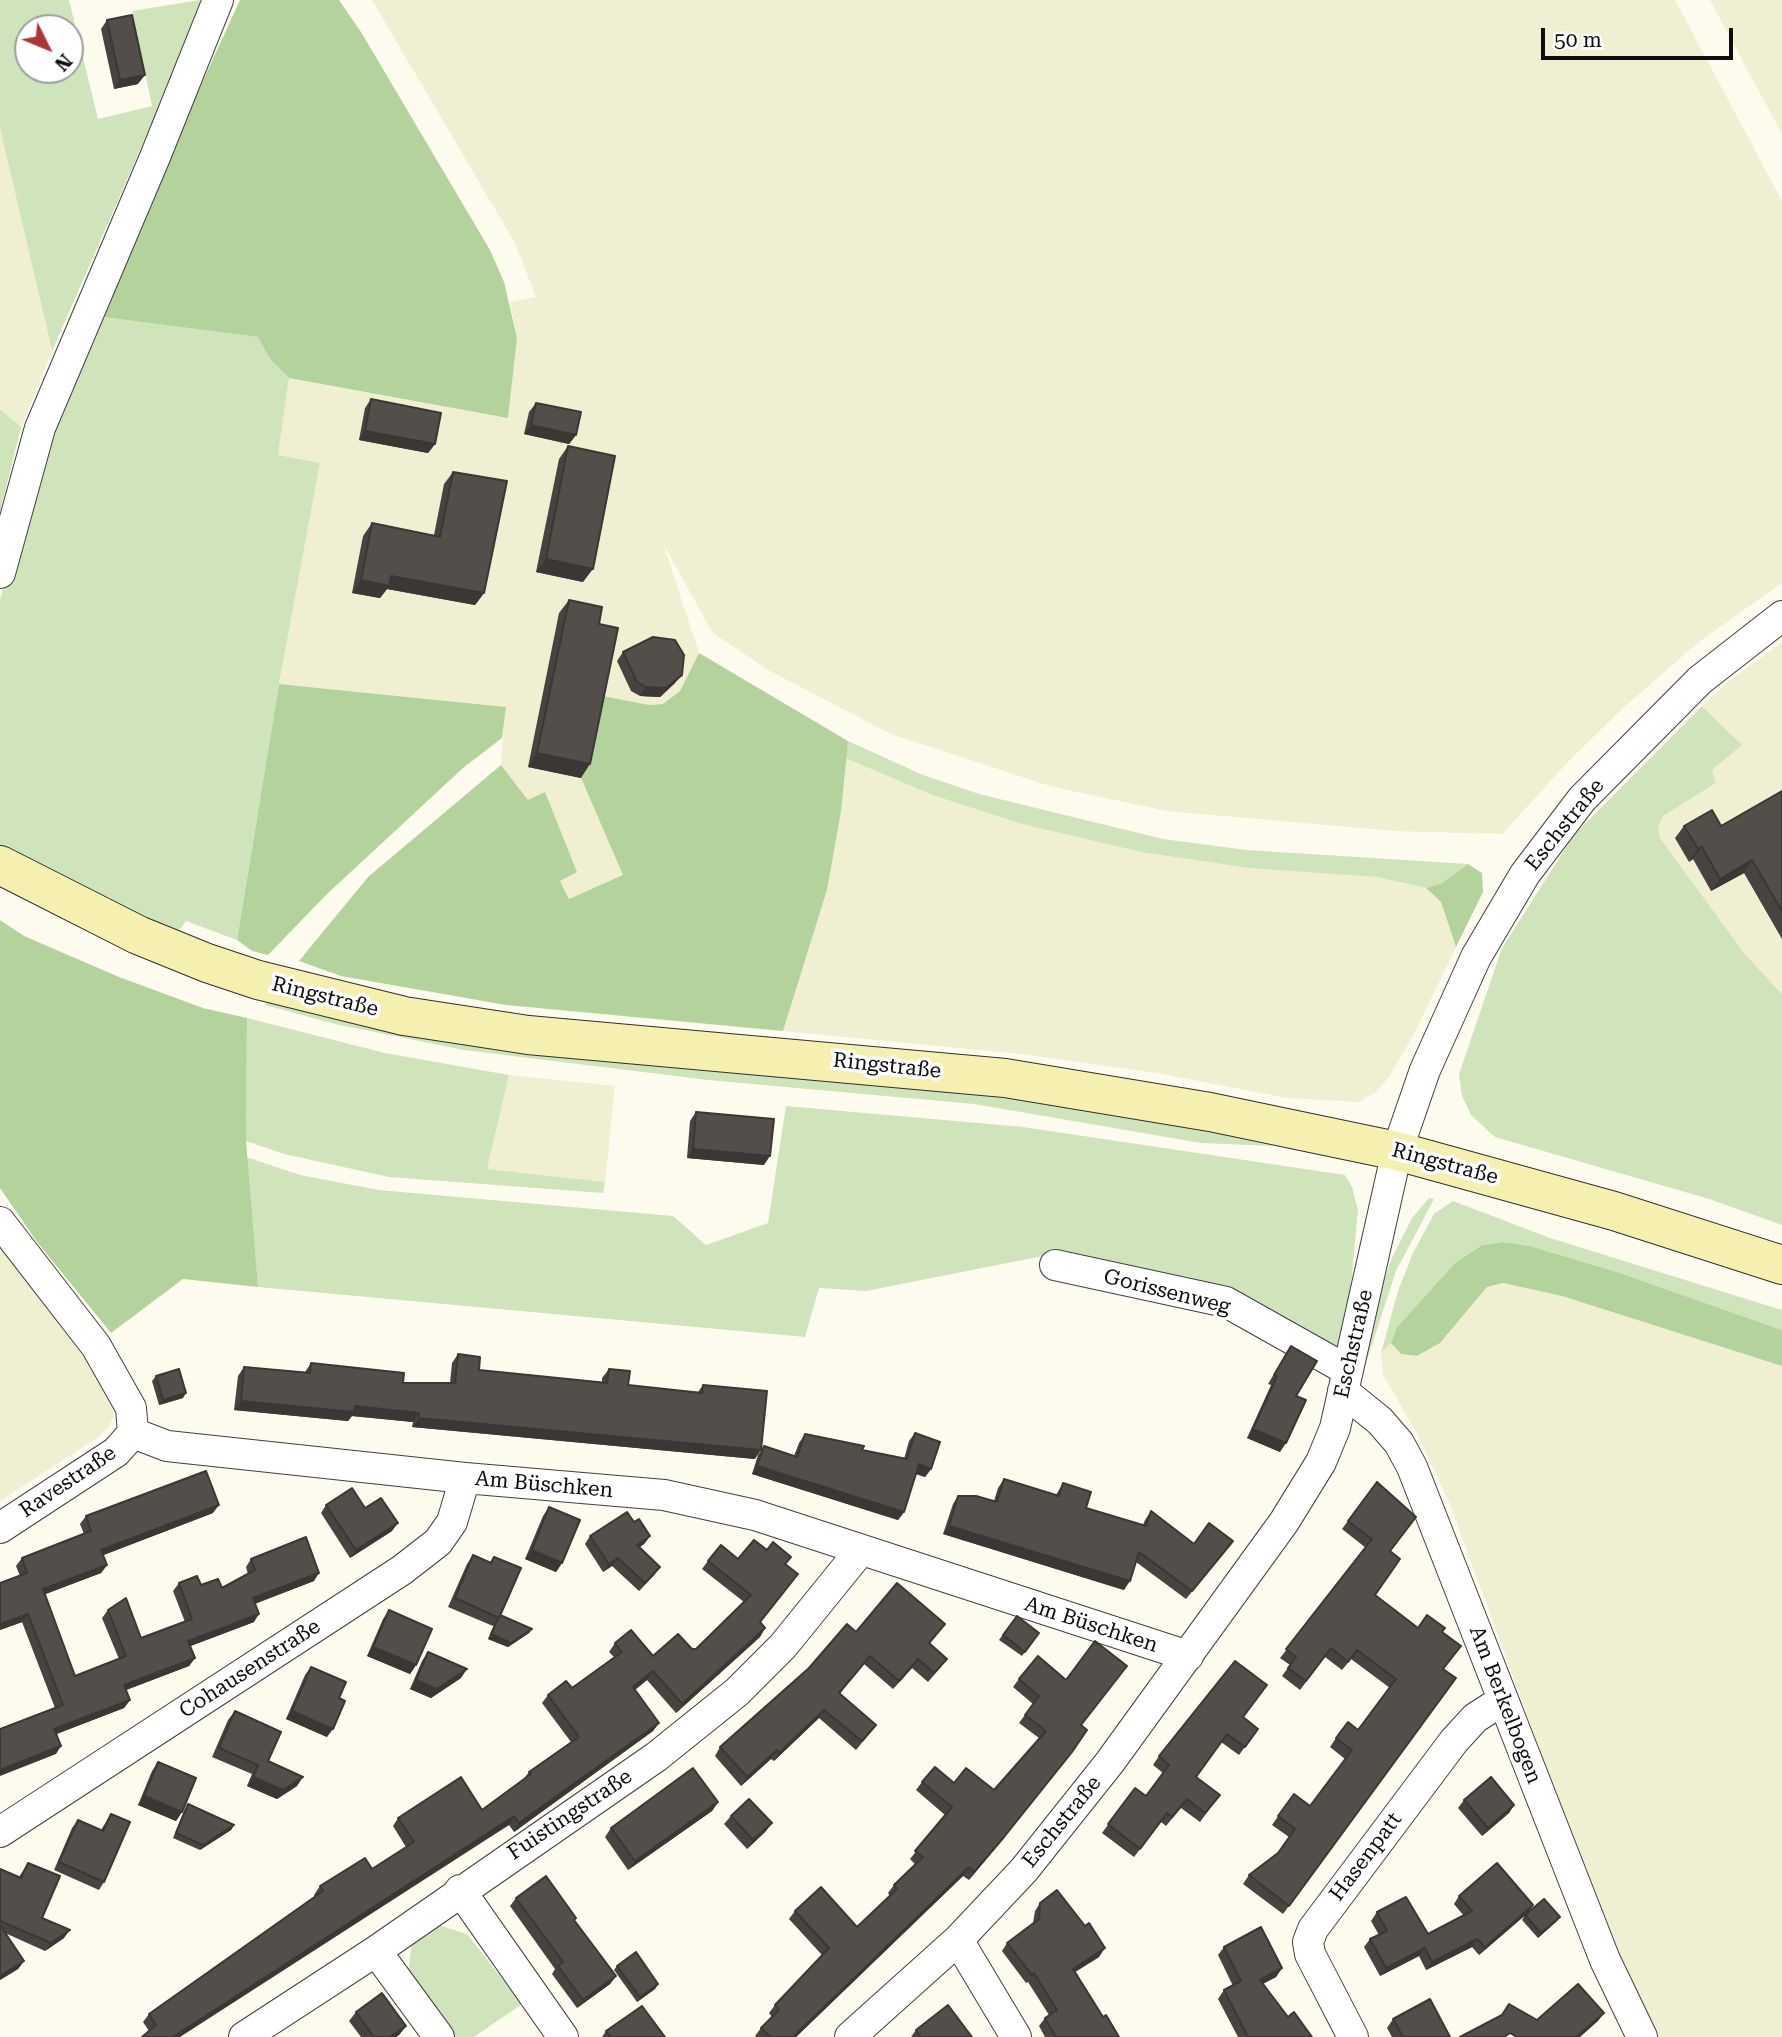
<!DOCTYPE html>
<meta charset="utf-8">
<style>
body{margin:0}
#map{position:relative;width:1782px;height:2037px;overflow:hidden;background:#fdfbee;font-family:"Roboto Serif",serif}
canvas{display:block}
.north{position:absolute;left:14px;top:14px;width:70px;height:70px;box-sizing:border-box;background:#fff;border:2px solid #9e9e9e;border-radius:50%;rotate:133deg;font-size:19px;font-weight:700;line-height:28px;text-align:center;color:#0d0d0d}
.north::after{content:'';display:block;margin:auto;width:24px;height:32px;background:#ae3437;clip-path:polygon(50% 0,100% 100%,50% 72%,0 100%)}
.scale{position:absolute;left:1541px;top:28px;width:192px;height:32px;box-sizing:border-box;border:4px solid #0d0d0d;border-top:0;padding-left:9px;font-size:21px;line-height:24px;white-space:nowrap;color:#0d0d0d;-webkit-text-stroke:5px #fff;paint-order:stroke}
</style>
<div id="map">
<canvas width="1782" height="2037"></canvas>
<div class="north">N</div>
<div class="scale">50 m</div>
</div>
<script>
const g = document.querySelector('canvas').getContext('2d');
g.lineJoin = 'round';
function paint(path, color) { g.fillStyle = color; g.fill(path, 'evenodd'); }
const shape = rows => new Path2D(rows.map(r => 'M' + r).join(''));
function strokePath(path, color, width, dash) { g.strokeStyle = color; g.lineWidth = width; g.lineCap = dash ? 'butt' : 'round'; g.setLineDash(dash || []); g.stroke(path); }
function write(font, color, halo, rows, align = 'center') {
  g.font = font + ' "Roboto Serif",serif'; g.lineWidth = 7; g.setLineDash([]); g.textBaseline = 'middle'; g.strokeStyle = halo; g.fillStyle = color; for (const [text, x, y, turn = 0] of rows) {
    g.save(); g.translate(x, y); g.rotate((+turn || 0) * Math.PI / 180); g.textAlign = isNaN(turn) ? turn : align; if (halo) g.strokeText(text, 0, 0); g.fillText(text, 0, 0); g.restore();
  }
}
paint(shape([
 [372,0,1675,0,1782,201,1782,583,1700,641,1624,707,1568,762,1502,834,1395,831,1167,811,1053,787,891,734,768,670,712,632,663,543,699,653,680,691,663,704,649,705,598,695,581,778,624,875,570,900,560,881,577,872,545,793,528,800,501,765,505,707,279,684,320,463,278,455,289,378,508,417,517,338,510,302,536,297,515,243],
 [1710,0,1782,0,1782,134],
 [0,128,52,352,21,427,0,409],
 [1782,642,1782,994,1744,953,1660,838,1658,826,1662,816,1716,783,1711,770,1742,745,1702,706,1729,681],
 [845,758,935,796,1022,824,1141,852,1377,877,1426,888,1441,902,1456,947,1414,1034,1389,1077,1376,1092,1359,1102,1287,1098,1157,1073,1021,1054,783,1031,827,890,841,812],
 [509,1075,615,1086,605,1182,486,1169],
 [0,1247,74,1336,109,1393,114,1416,108,1428,97,1438,0,1501],
 [1503,1283,1562,1296,1782,1366,1782,2037,1655,2037,1600,1913,1449,1502,1418,1436,1383,1374,1381,1353,1391,1343,1401,1354,1418,1356,1437,1344,1487,1287]
]), '#f1efd1');
paint(shape([
 [0,0,69,0,98,119,152,106,132,11,200,0,200,13,52,351,0,128],
 [28,28,70,28,70,70,28,70],
 [95,316,259,337,270,359,289,378,278,455,320,463,279,684,237,940,186,921,174,937,0,850,0,600,43,441],
 [0,409,21,427,0,512],
 [1702,706,1742,745,1712,770,1716,783,1663,816,1658,826,1660,838,1744,953,1782,994,1782,1225,1709,1199,1495,1137,1471,1115,1462,1096,1459,1074,1502,948,1574,835],
 [848,741,923,775,979,794,1163,839,1247,850,1468,864,1442,883,1426,888,1377,877,1250,868,1141,852,1022,824,935,796,845,758],
 [271,998,1150,1118,1273,1146,1201,1143,974,1104,708,1080,464,1050,335,1024,265,1005],
 [247,1018,385,1053,509,1075,487,1169,605,1182,603,1193,389,1177,284,1154,246,1141],
 [786,1106,1023,1127,1345,1175,1352,1187,1358,1210,1350,1296,1338,1353,1058,1253,866,1291,819,1288,805,1337,258,1287,246,1157,300,1175,379,1190,673,1216,706,1245,768,1223],
 [1429,1198,1434,1199,1396,1271,1364,1369,1363,1359,1378,1297,1392,1258,1412,1218],
 [1453,1201,1550,1238,1782,1310,1782,1330,1617,1272,1530,1246,1503,1242,1482,1245,1455,1263,1397,1327,1391,1343,1381,1353,1398,1291,1413,1253,1434,1214],
 [438,1925,467,1934,522,2004,474,2037,453,2037,408,1975,412,1942]
]), '#d0e4bc');
paint(shape([
 [240,0,339,0,361,32,490,250,504,282,517,338,508,418,289,378,270,359,258,337,95,316],
 [699,653,848,741,841,812,827,890,783,1031,506,1005,341,976,299,961,368,877,501,765,528,800,545,792,577,872,560,881,569,899,623,875,581,778,598,695,649,705,663,704,680,691],
 [279,684,506,707,502,738,463,768,326,895,268,955,252,951,237,940],
 [1468,864,1482,873,1483,892,1456,947,1441,902,1426,888,1442,883],
 [0,920,24,936,119,977,203,1008,247,1018,246,1141,258,1287,183,1279,111,1333,37,1242,0,1188],
 [1503,1242,1530,1246,1617,1272,1782,1330,1782,1366,1562,1296,1503,1283,1487,1287,1440,1343,1417,1356,1401,1354,1391,1343,1397,1327,1455,1263,1482,1245]
]), '#b4d39c');
const street = shape([
 [0,573,40,428,155,157,218,0],
 [0,1222,96,1346,131,1408,133,1433],
 [1055,1265,1226,1302,1347,1370],
 [1343,1391,1380,1421,1399,1443,1412,1467,1605,1960,1642,2037],
 [133,1433,167,1446,465,1478,664,1495,755,1515,1188,1656],
 [0,1528,116,1452,133,1433],
 [0,1832,402,1570,438,1542,452,1522,465,1478],
 [460,1890,563,2037],
 [958,1940,1016,2037],
 [376,1951,439,2037],
 [244,2037,376,1951,656,1757,737,1692,783,1646,860,1551],
 [850,2037,958,1940,1024,1870,1110,1762,1284,1522,1321,1462,1335,1428,1397,1151,1425,1070,1476,957,1525,874,1582,799,1700,680,1782,616],
 [1353,2037,1310,1954,1308,1942,1313,1929,1454,1741,1475,1718,1503,1700]
]);
const secondary = shape([
 [0,865,138,935,207,963,258,980,404,1016,528,1035,1005,1078,1210,1112,1397,1151,1614,1211,1782,1265]
]);
strokePath(street, '#404040', 32);
strokePath(secondary, '#2f2f2f', 40);
strokePath(street, '#fff', 30);
strokePath(secondary, '#f6f0b0', 38);
paint(shape([
 [107,20,138,84,114,89,101,29],
 [371,399,435,444,428,453,359,440,365,408],
 [536,403,576,435,569,444,524,434,529,412],
 [568,446,583,582,536,572,559,459],
 [453,472,484,593,475,605,387,589,380,598,352,593,363,536,372,523,434,535,444,484],
 [569,600,599,624,581,778,528,767,559,613],
 [623,652,675,683,660,697,640,696,631,691,617,661],
 [1782,791,1782,939,1744,873,1711,891,1693,859,1689,862,1675,838,1684,826,1721,826],
 [696,1112,764,1165,687,1158,690,1121],
 [1291,1346,1296,1396,1280,1452,1247,1438,1271,1385,1268,1384],
 [458,1354,479,1370,602,1382,602,1378,609,1369,628,1385,698,1392,703,1385,755,1459,412,1427,413,1422,352,1416,348,1421,234,1410,238,1376,244,1367,305,1372,311,1363,403,1383,450,1383,452,1363],
 [156,1376,183,1398,159,1405,152,1381],
 [915,1433,931,1469,925,1477,916,1474,904,1512,898,1520,752,1474,758,1455,764,1446,794,1456,799,1443,805,1434,862,1450,904,1459,909,1441],
 [1004,1479,1056,1495,1063,1483,1086,1508,1143,1525,1145,1520,1151,1511,1194,1544,1233,1541,1186,1599,1136,1562,1124,1590,943,1534,953,1504,958,1496,994,1501,998,1488],
 [1377,1482,1390,1551,1375,1595,1418,1628,1442,1632,1443,1669,1456,1678,1283,1914,1243,1884,1249,1875,1278,1853,1289,1837,1272,1825,1294,1794,1310,1806,1345,1759,1330,1747,1336,1738,1358,1730,1390,1688,1351,1659,1342,1670,1325,1657,1300,1690,1282,1676,1290,1665,1280,1658,1366,1548,1342,1529],
 [326,1505,392,1531,350,1558,321,1513],
 [549,1507,562,1563,556,1572,525,1559,543,1516],
 [213,1513,103,1555,107,1565,101,1573,45,1594,75,1676,119,1659,102,1618,108,1610,141,1638,185,1622,173,1591,179,1583,222,1588,248,1574,246,1567,251,1559,314,1581,255,1604,254,1622,190,1646,195,1658,189,1666,126,1690,130,1700,124,1708,56,1734,56,1754,55,1708,22,1622,0,1630,0,1583,20,1576,16,1566,22,1558,84,1534,80,1524,86,1516],
 [634,1522,650,1536,644,1544,639,1548,660,1567,654,1575,639,1591,612,1566,603,1572,585,1544,590,1536],
 [473,1555,490,1562,494,1557,500,1615,532,1629,529,1633,508,1647,488,1639,494,1625,493,1626,448,1607,467,1564],
 [738,1559,786,1565,798,1574,760,1623,765,1628,760,1637,676,1713,647,1680,635,1690,659,1723,653,1731,514,1832,509,1825,149,2031,143,2022,149,2014,315,1897,314,1895,320,1886,372,1869,406,1847,393,1826,398,1818,482,1810,523,1780,529,1772,571,1742,542,1703,548,1695,572,1688,614,1657,609,1652,615,1643,653,1656,696,1649,744,1602,702,1569,708,1561],
 [389,1610,416,1665,410,1674,367,1656,383,1619],
 [1017,1616,1039,1633,1022,1656,999,1640],
 [945,1624,929,1644,941,1667,928,1682,912,1668,893,1689,864,1664,840,1693,870,1733,856,1750,819,1718,774,1761,771,1759,741,1786,715,1756,720,1747,856,1632],
 [428,1652,461,1678,431,1698,410,1689,422,1661],
 [311,1667,339,1698,327,1737,286,1719,305,1675],
 [1019,1679,1081,1725,1066,1760,998,1845,969,1880,963,1876,796,2037,756,2037,755,2036,761,2028,772,2017,769,2013,775,2005,822,1955,789,1919,795,1911,857,1927,890,1896,888,1893,894,1885,915,1864,910,1859,945,1815,916,1790,922,1782,954,1783,994,1790,1039,1738,1019,1723,1033,1704,1013,1687],
 [235,1711,268,1761,297,1786,277,1799,247,1786,252,1774,212,1757,228,1720],
 [1243,1717,1258,1729,1239,1755,1221,1742,1196,1777,1214,1803,1200,1822,1181,1808,1166,1826,1161,1822,1134,1857,1102,1833,1135,1788,1146,1796,1163,1773,1153,1765,1159,1756],
 [158,1762,182,1812,176,1821,138,1805,152,1771],
 [1464,1800,1514,1805,1509,1813,1482,1836,1458,1808],
 [718,1802,712,1811,628,1870,605,1837,611,1828],
 [188,1804,234,1825,231,1830,200,1850,173,1838,185,1809],
 [111,1814,104,1882,99,1890,54,1870,72,1828,78,1820,101,1830],
 [731,1816,772,1823,765,1832,747,1849,724,1824],
 [28,1863,42,1918,64,1938,45,1951,5,1933,24,1961,18,1969,0,1980,0,1869,19,1877],
 [1459,1896,1533,1905,1528,1913,1557,1921,1538,1938,1522,1920,1525,1915,1479,1955,1472,1947,1426,1970,1419,1956,1380,1976,1364,1947,1370,1939,1379,1935,1371,1921,1377,1912,1428,1934,1464,1916,1454,1904],
 [516,1898,616,1976,610,1984,577,2008,552,1974,555,1969,510,1906],
 [1040,1903,1099,1957,1075,1972,1103,2017,1119,2037,1045,2037,1039,2026,1045,2018,1049,2015,1028,1982,1026,1983,1002,1951,1007,1943,1033,1923,1035,1911],
 [1224,1947,1282,1968,1276,1977,1263,1984,1288,2017,1312,2037,1238,2037,1218,1999,1224,1990,1233,1986,1218,1955],
 [617,1966,658,1984,655,1989,637,2002,614,1970],
 [356,2012,406,2026,399,2035,396,2037,361,2037,349,2021],
 [1393,2019,1450,2037,1392,2037,1387,2028],
 [916,2030,972,2037,911,2037],
 [606,2031,665,2037,602,2037]
]), '#484340');
paint(shape([
 [145,75,138,84,114,89,120,80],
 [531,425,576,435,569,444,524,434],
 [365,431,435,444,428,453,359,440],
 [546,559,593,569,583,582,536,572],
 [391,576,484,593,475,605,387,589,380,598,352,593,361,580],
 [682,675,675,683,660,697,640,696,646,687],
 [537,753,590,764,581,778,528,767],
 [1702,847,1693,859,1689,862,1698,849],
 [1752,860,1744,873,1711,891,1720,879],
 [693,1149,770,1156,764,1165,687,1158],
 [186,1393,183,1398,159,1405,163,1400],
 [241,1401,355,1406,419,1413,413,1422,352,1416,348,1421,234,1410],
 [419,1418,761,1450,755,1459,412,1427],
 [1253,1429,1286,1443,1280,1452,1247,1438],
 [919,1464,931,1469,925,1477,913,1473],
 [757,1466,904,1512,898,1520,752,1474],
 [219,1505,213,1513,96,1558,101,1550],
 [398,1523,392,1531,350,1558,356,1550],
 [949,1526,1130,1581,1124,1590,943,1534],
 [650,1536,644,1544,631,1553,637,1545],
 [532,1550,562,1563,556,1572,525,1559],
 [618,1558,612,1566,603,1572,609,1564],
 [107,1565,101,1573,38,1597,43,1589],
 [660,1567,654,1575,639,1591,645,1583],
 [319,1573,314,1581,248,1606,253,1598],
 [28,1614,22,1622,0,1630,0,1624],
 [259,1614,254,1622,183,1649,188,1641],
 [765,1628,760,1637,676,1713,682,1704],
 [532,1629,529,1633,508,1647,488,1639,491,1634],
 [373,1647,416,1665,410,1674,367,1656],
 [870,1656,864,1664,833,1701,839,1693],
 [195,1658,189,1666,118,1693,124,1685],
 [918,1659,912,1668,893,1689,899,1681],
 [467,1669,461,1678,431,1698,410,1689,416,1680],
 [653,1671,647,1680,627,1696,633,1687],
 [130,1700,124,1708,49,1737,54,1729],
 [824,1710,819,1718,774,1761,779,1753],
 [292,1711,333,1729,327,1737,286,1719],
 [659,1723,653,1731,514,1832,519,1823],
 [61,1746,56,1754,0,1776,0,1770],
 [777,1750,771,1759,741,1786,747,1777],
 [1072,1752,998,1845,969,1880,974,1872],
 [253,1777,303,1777,297,1786,277,1799,247,1786],
 [144,1796,182,1812,176,1821,138,1805],
 [718,1802,712,1811,628,1870,635,1861],
 [1514,1805,1509,1813,1482,1836,1488,1828],
 [514,1816,509,1825,180,2037,173,2037],
 [772,1823,765,1832,747,1849,753,1840],
 [234,1825,231,1830,200,1850,203,1845],
 [969,1867,963,1876,796,2037,793,2037],
 [1533,1905,1528,1913,1479,1955,1485,1947],
 [1560,1917,1557,1921,1538,1938,1541,1933],
 [70,1930,64,1938,45,1951,51,1943],
 [1477,1939,1472,1947,1426,1970,1432,1962],
 [1105,1948,1099,1957,1067,1977,1073,1969],
 [1425,1948,1419,1956,1380,1976,1386,1968],
 [24,1961,18,1969,0,1980,0,1976],
 [1282,1968,1276,1977,1254,1988,1260,1980],
 [616,1976,610,1984,577,2008,583,2000],
 [658,1984,655,1989,637,2002,640,1997],
 [1604,2013,1598,2021,1580,2037,1576,2037],
 [406,2026,399,2035,396,2037,390,2037]
]), '#3b3734');
const building = shape([
 [132,15,145,75,120,80,107,20,132,15],
 [371,399,441,413,435,444,365,431,371,399],
 [536,403,581,412,576,435,531,425,536,403],
 [568,446,615,456,593,569,546,559,568,446],
 [453,472,507,481,484,593,391,576,389,586,361,580,372,523,440,537,453,472],
 [569,600,602,607,599,624,618,628,590,764,537,753,569,600],
 [653,637,675,640,684,655,682,675,666,688,646,687,637,682,623,652,653,637],
 [1782,791,1782,911,1752,860,1720,879,1702,847,1698,849,1684,826,1712,810,1721,826,1782,791],
 [696,1112,774,1119,770,1156,693,1149,696,1112],
 [1291,1346,1317,1361,1296,1396,1306,1400,1286,1443,1253,1429,1277,1376,1274,1375,1291,1346],
 [458,1354,480,1357,479,1370,607,1383,609,1369,630,1371,628,1385,702,1393,703,1385,767,1391,761,1450,419,1418,419,1413,355,1406,354,1412,241,1401,244,1367,310,1373,311,1363,404,1373,403,1383,455,1383,458,1354],
 [179,1369,186,1393,163,1400,156,1376,179,1369],
 [915,1433,940,1442,931,1469,919,1464,904,1512,757,1466,764,1446,797,1457,805,1434,864,1446,862,1450,907,1459,915,1433],
 [206,1471,219,1505,101,1550,107,1565,43,1589,75,1676,126,1656,108,1610,126,1598,141,1638,192,1619,179,1583,197,1576,201,1585,218,1579,222,1588,255,1570,251,1559,306,1537,319,1573,253,1598,259,1614,188,1641,195,1658,124,1685,130,1700,54,1729,61,1746,0,1770,0,1729,63,1705,28,1614,0,1624,0,1583,27,1573,22,1558,91,1531,86,1516,206,1471],
 [1004,1479,1059,1496,1063,1483,1091,1492,1086,1508,1146,1526,1151,1511,1194,1544,1209,1523,1233,1541,1192,1591,1139,1552,1130,1581,949,1526,958,1496,976,1496,997,1502,1004,1479],
 [1377,1482,1416,1517,1390,1551,1400,1559,1375,1595,1418,1628,1427,1615,1445,1628,1442,1632,1461,1646,1443,1669,1456,1678,1289,1906,1249,1875,1278,1853,1295,1829,1278,1816,1294,1794,1310,1806,1352,1750,1336,1738,1348,1722,1358,1730,1396,1679,1357,1650,1348,1662,1331,1648,1306,1681,1288,1668,1296,1657,1286,1649,1372,1539,1348,1521,1377,1482],
 [352,1488,365,1508,381,1498,398,1523,356,1550,326,1505,352,1488],
 [549,1507,580,1520,562,1563,532,1550,549,1507],
 [627,1512,634,1522,639,1519,650,1536,637,1545,660,1567,645,1583,618,1558,609,1564,590,1536,627,1512],
 [754,1540,767,1550,773,1542,791,1557,785,1564,798,1574,760,1622,765,1628,682,1704,653,1671,633,1687,659,1723,519,1823,514,1816,173,2037,142,2037,156,2025,149,2014,323,1891,320,1886,365,1858,372,1869,414,1842,398,1818,461,1777,482,1810,531,1774,529,1772,579,1737,548,1695,566,1681,572,1688,622,1652,615,1643,631,1630,653,1656,678,1634,692,1649,696,1649,751,1595,708,1561,721,1545,738,1559,754,1540],
 [473,1555,491,1563,494,1557,521,1568,499,1618,455,1598,473,1555],
 [897,1583,945,1624,929,1643,947,1659,934,1673,918,1659,899,1681,870,1656,839,1693,876,1725,862,1741,824,1710,779,1753,777,1750,747,1777,720,1747,809,1668,847,1624,856,1632,897,1583],
 [389,1610,432,1629,416,1665,373,1647,389,1610],
 [500,1615,532,1629,511,1643,491,1634,500,1615],
 [1017,1616,1039,1633,1025,1652,1003,1635,1017,1616],
 [1095,1641,1127,1666,1081,1725,1087,1730,1072,1752,1004,1837,974,1872,969,1867,793,2037,770,2037,761,2028,779,2010,775,2005,829,1948,795,1911,821,1887,857,1927,897,1889,894,1885,923,1857,915,1851,952,1807,922,1782,935,1767,954,1783,966,1768,994,1790,1046,1731,1025,1715,1039,1696,1019,1679,1038,1656,1066,1680,1095,1641],
 [428,1652,467,1669,437,1689,416,1680,428,1652],
 [1235,1661,1267,1685,1243,1717,1258,1729,1245,1747,1227,1734,1196,1777,1220,1795,1205,1813,1187,1799,1172,1817,1167,1813,1140,1849,1108,1824,1135,1788,1146,1796,1169,1765,1159,1756,1235,1661],
 [311,1667,346,1682,339,1698,345,1701,333,1729,292,1711,311,1667],
 [235,1711,281,1732,268,1761,303,1777,283,1790,253,1777,258,1765,219,1748,235,1711],
 [158,1762,196,1778,182,1812,144,1796,158,1762],
 [693,1768,718,1802,635,1861,611,1828,693,1768],
 [1491,1777,1514,1805,1488,1828,1464,1800,1491,1777],
 [749,1799,772,1823,753,1840,731,1816,749,1799],
 [188,1804,234,1825,203,1845,176,1833,188,1804],
 [111,1814,130,1822,104,1882,59,1862,78,1820,103,1831,111,1814],
 [28,1863,60,1876,42,1918,70,1930,51,1943,0,1921,0,1869,21,1878,28,1863],
 [1497,1863,1533,1905,1485,1947,1477,1939,1432,1962,1425,1948,1386,1968,1370,1939,1387,1931,1377,1912,1406,1897,1428,1934,1472,1911,1459,1896,1497,1863],
 [546,1876,576,1918,574,1920,616,1976,583,2000,558,1966,563,1962,516,1898,546,1876],
 [1057,1890,1085,1926,1089,1923,1105,1948,1073,1969,1103,2017,1106,2015,1119,2037,1056,2037,1045,2018,1057,2010,1034,1973,1032,1975,1007,1943,1039,1919,1040,1903,1057,1890],
 [1544,1899,1560,1917,1541,1933,1525,1915,1544,1899],
 [0,1925,24,1961,0,1976,0,1925],
 [1261,1927,1282,1968,1260,1980,1288,2017,1294,2012,1312,2037,1248,2037,1224,1990,1241,1981,1224,1947,1261,1927],
 [636,1952,658,1984,640,1997,617,1966,636,1952],
 [1578,1984,1604,2013,1576,2037,1517,2037,1510,2033,1504,2037,1460,2037,1502,2015,1509,2004,1537,2020,1578,1984],
 [382,1993,406,2026,390,2037,374,2037,356,2012,382,1993],
 [1430,1999,1450,2037,1403,2037,1393,2019,1430,1999],
 [948,2005,972,2037,921,2037,916,2030,948,2005],
 [642,2006,665,2037,610,2037,606,2031,642,2006]
]);
paint(building, '#544e4a');
strokePath(building, '#3b3734', 2);
write('21px', '#0d0d0d', '#fff', [
 ["Eschstraße",1565,825,-51],
 ["Ringstraße",325,997,14],
 ["Ringstraße",887,1066,6],
 ["Ringstraße",1445,1164,15],
 ["Gorissenweg",1167,1292,14],
 ["Eschstraße",1354,1344,-77],
 ["Ravestraße",68,1482,-34],
 ["Am Büschken",544,1485,5],
 ["Am Büschken",1091,1625,18],
 ["Cohausenstraße",250,1669,-33],
 ["Am Berkelbogen",1505,1705,69],
 ["Fuistingstraße",570,1815,-34],
 ["Eschstraße",1062,1822,-51],
 ["Hasenpatt",1366,1857,-53]
]);
</script>
